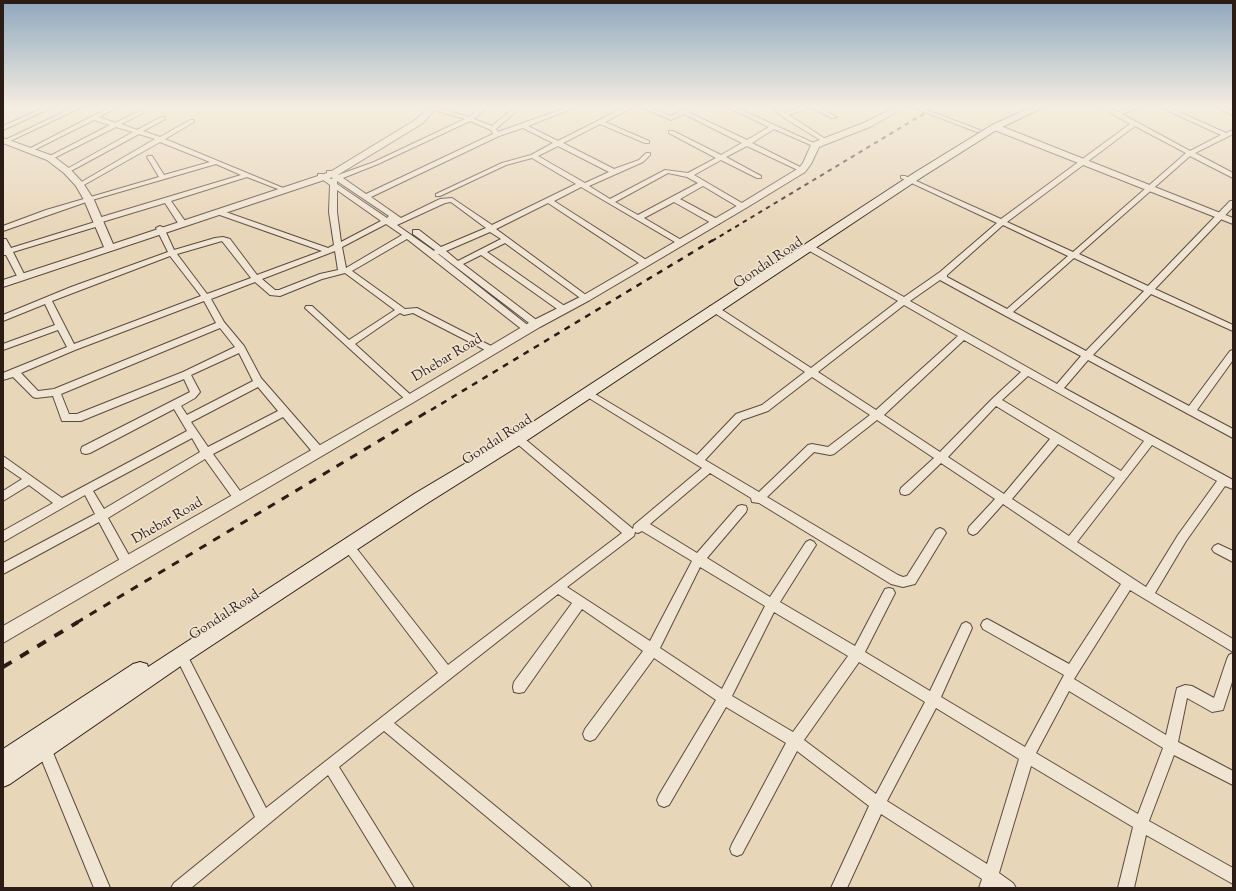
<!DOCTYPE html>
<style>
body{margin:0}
#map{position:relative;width:1236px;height:891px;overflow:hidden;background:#e8d6b9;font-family:"Sorts Mill Goudy",serif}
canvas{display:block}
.frame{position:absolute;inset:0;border:4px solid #2b1d15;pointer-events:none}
</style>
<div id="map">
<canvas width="1236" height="891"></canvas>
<div class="frame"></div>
</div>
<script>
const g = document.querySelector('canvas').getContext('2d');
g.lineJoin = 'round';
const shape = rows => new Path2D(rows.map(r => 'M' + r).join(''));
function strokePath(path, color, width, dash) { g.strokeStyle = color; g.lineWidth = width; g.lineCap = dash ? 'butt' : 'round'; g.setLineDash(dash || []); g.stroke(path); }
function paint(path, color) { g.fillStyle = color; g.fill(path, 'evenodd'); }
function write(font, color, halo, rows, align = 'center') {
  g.font = font + ' "Sorts Mill Goudy",serif'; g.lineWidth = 3; g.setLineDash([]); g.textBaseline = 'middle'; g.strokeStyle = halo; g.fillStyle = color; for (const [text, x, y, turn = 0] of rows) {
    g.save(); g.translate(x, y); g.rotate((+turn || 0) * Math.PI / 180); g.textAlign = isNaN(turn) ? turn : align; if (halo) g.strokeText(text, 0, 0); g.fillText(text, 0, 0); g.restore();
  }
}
const minor = shape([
 [45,107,53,107,3,130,3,126,45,107],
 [74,107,82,107,8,142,3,141,74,107],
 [110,107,118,107,99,117,115,123,139,111,143,111,143,113,121,124,137,130,161,117,165,117,165,119,143,131,160,137,190,120,194,120,194,122,165,139,288,190,283,191,247,177,171,201,185,221,184,223,178,223,165,203,102,222,102,225,13,252,24,274,23,276,17,276,6,255,3,255,3,239,6,239,11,248,95,222,95,219,241,175,216,164,92,200,3,231,3,226,46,210,159,177,147,157,148,156,152,156,164,175,210,162,160,142,82,186,78,186,78,184,155,139,139,134,69,172,65,172,65,170,133,132,116,127,52,159,48,159,48,157,110,125,94,120,32,151,27,150,110,107],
 [430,107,435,107,469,117,481,107,488,107,474,119,492,126,515,107,521,107,496,129,498,132,568,107,576,107,528,126,558,141,625,107,633,107,605,122,649,141,649,143,645,143,600,124,563,143,614,169,639,160,646,153,650,153,650,155,643,162,589,186,610,199,665,170,688,173,716,158,669,133,669,131,673,131,721,155,742,143,684,114,671,120,640,107,648,107,671,116,688,107,696,107,688,112,747,140,769,127,727,107,735,107,818,145,813,146,774,129,752,143,804,169,804,171,800,171,747,146,726,157,761,176,761,178,757,178,721,160,694,175,747,206,746,208,740,208,703,186,680,199,719,220,719,224,713,224,674,202,644,218,683,241,684,243,680,245,581,187,554,201,648,261,648,265,642,265,548,203,496,229,590,298,586,301,583,300,505,243,487,252,566,307,567,309,566,311,560,311,481,255,463,264,539,322,540,324,539,326,533,326,439,254,438,254,530,327,531,329,530,331,527,332,524,331,407,239,352,271,405,309,417,308,495,348,496,350,492,353,489,352,413,313,404,315,400,313,355,344,413,397,415,399,413,401,410,402,407,401,305,308,306,306,312,306,349,340,395,310,345,273,322,279,280,296,270,295,255,282,211,299,224,322,244,346,261,378,323,449,324,452,323,455,315,455,283,417,213,454,243,495,244,498,243,501,239,502,235,501,205,459,108,518,131,559,133,563,131,567,127,568,123,567,99,522,3,574,3,563,95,514,85,495,3,542,3,531,53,503,29,485,3,501,3,491,22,479,3,466,3,456,62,498,187,431,174,409,90,453,86,454,82,453,81,450,82,447,190,392,184,379,81,421,62,421,53,396,36,398,33,397,13,377,3,380,3,373,67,347,58,330,3,350,3,344,55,325,45,304,3,321,3,315,71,287,168,252,156,228,160,226,164,228,174,250,215,238,223,237,230,239,257,275,322,251,217,214,217,210,220,210,328,248,334,245,329,212,330,185,318,176,318,174,322,174,331,179,333,178,327,173,327,171,331,171,338,175,374,162,465,119,430,109,430,107],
 [470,121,491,130,493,134,366,194,343,178,378,164,470,121],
 [523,128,553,143,531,155,502,163,436,194,436,196,440,196,506,165,532,158,576,184,492,225,452,198,440,199,401,218,371,197,499,136,523,128],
 [558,146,609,172,585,183,538,156,558,146],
 [668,173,687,177,698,183,638,215,615,202,668,173],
 [337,181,389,216,387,218,337,184,337,181],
 [337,190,381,221,341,242,337,212,337,190],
 [451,202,486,228,441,247,419,230,413,230,413,234,435,250,434,251,397,225,445,203,451,202],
 [386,224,402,235,346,268,342,247,386,224],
 [490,232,501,239,458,261,446,251,490,232],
 [222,241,251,278,207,294,177,254,222,241],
 [335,251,338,270,320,274,279,290,275,290,262,279,335,251],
 [170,256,201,296,74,344,52,301,170,256],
 [204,301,216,323,54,389,38,391,21,373,75,350,204,301],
 [220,328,235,347,183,372,77,414,69,414,61,394,220,328],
 [239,353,253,381,187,415,181,406,195,398,200,392,191,375,239,353],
 [258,387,278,411,208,447,191,422,258,387],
 [192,438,200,452,104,509,93,491,192,438],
 [771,107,778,107,785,113,801,107,818,107,837,117,832,118,810,107,789,115,827,140,828,141,825,143,786,119,771,107],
 [911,107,919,107,982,131,977,132,911,107],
 [1100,107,1107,107,1117,112,1132,107,1141,107,1122,114,1190,151,1221,135,1160,107,1168,107,1226,133,1233,130,1233,134,1195,153,1233,173,1233,178,1190,156,1079,254,1148,286,1230,201,1233,201,1233,207,1155,289,1233,325,1233,331,1151,294,1093,355,1189,406,1230,351,1233,350,1233,360,1197,410,1233,429,1233,438,1088,360,1064,388,1233,480,1233,489,1225,486,1186,541,1155,593,1233,639,1233,652,1130,590,1074,679,1166,735,1177,688,1185,685,1192,686,1214,698,1227,659,1229,655,1233,653,1233,679,1223,710,1212,712,1187,698,1178,742,1233,771,1233,785,1174,755,1149,821,1233,868,1233,884,1146,835,1134,888,1118,888,1133,827,1031,766,999,873,1013,883,1016,888,979,888,982,879,881,814,847,888,831,888,869,806,797,751,742,854,737,856,732,854,730,849,732,844,786,743,726,707,669,805,664,807,659,805,657,800,659,795,716,700,654,658,595,739,590,741,585,739,583,734,585,729,643,651,582,609,524,692,519,693,514,692,513,687,514,682,572,603,558,594,394,723,589,883,592,888,572,888,384,731,339,767,414,888,397,888,328,775,191,888,171,888,174,883,255,817,177,659,175,655,177,651,181,649,185,651,266,808,438,673,345,550,343,547,345,544,349,542,353,544,448,665,622,533,508,436,506,433,508,430,514,430,633,529,634,525,702,468,584,395,582,393,584,391,590,391,697,455,736,414,762,405,805,372,710,310,709,308,710,306,716,306,811,368,898,301,806,249,806,245,812,245,904,297,940,272,997,223,901,178,901,176,905,176,1001,219,1130,124,1100,107],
 [1135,126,1186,153,1073,252,1007,222,1135,126],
 [1003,225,1068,256,1007,309,947,277,947,275,1003,225],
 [1074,258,1144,291,1086,351,1013,312,1074,258],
 [940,280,1004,315,1081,356,1057,384,910,301,940,280],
 [904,305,958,336,876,410,818,372,904,305],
 [964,340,1021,372,992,399,940,452,884,415,964,340],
 [1028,376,1055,391,1144,441,1121,471,1002,400,1028,376],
 [812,377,870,415,828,447,812,444,808,445,759,492,705,460,742,420,768,411,812,377],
 [996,406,1050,439,1004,494,948,457,996,406],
 [877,420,934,458,901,488,900,491,901,494,905,495,909,494,941,463,995,499,969,527,968,530,969,533,973,535,977,533,1003,504,1121,584,1069,664,991,621,987,619,983,621,981,625,983,629,1064,675,1025,747,941,697,972,628,970,624,966,622,962,624,930,691,865,652,895,593,893,589,889,588,885,589,855,646,780,602,814,548,816,545,814,542,810,540,806,542,770,597,707,558,746,512,747,509,746,506,742,505,738,506,697,553,650,524,710,473,751,498,752,502,759,503,891,584,903,587,915,584,944,536,946,533,944,530,940,528,936,530,907,576,903,577,898,575,767,497,814,452,830,455,834,454,877,420],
 [1058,444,1115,478,1069,536,1012,499,1058,444],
 [1152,445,1217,481,1178,535,1146,587,1077,542,1152,445],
 [642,531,692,561,650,641,567,587,634,536,635,532,638,533,642,531],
 [700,567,765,606,722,689,660,648,700,567],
 [774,612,848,656,793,732,732,696,774,612],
 [859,662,925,702,876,794,804,740,859,662],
 [1069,691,1163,748,1138,814,1036,753,1069,691],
 [936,708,1019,759,987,864,887,801,936,708],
 [1216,107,1224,107,1233,111,1233,115,1216,107],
 [1218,544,1233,551,1233,562,1214,552,1212,549,1214,546,1218,544],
 [43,739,48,741,110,888,94,888,36,746,38,741,43,739]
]);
const tertiary = shape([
 [429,107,437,107,423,123,336,176,3,287,3,280,104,247,84,200,76,186,64,173,47,160,3,143,3,138,53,156,70,169,83,183,94,200,113,244,330,172,417,119,429,107],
 [895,107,905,107,872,126,819,147,811,164,805,172,746,208,590,300,540,327,414,402,3,643,3,626,406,396,532,321,582,296,740,204,799,168,803,163,812,143,866,122,895,107],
 [992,125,998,125,1233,218,1233,224,992,129,992,125]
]);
const secondary = shape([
 [1032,107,1044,107,998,129,922,177,523,443,426,504,188,661,10,784,3,787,3,749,133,664,140,662,147,664,148,667,414,494,513,435,914,173,992,125,1032,107]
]);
strokePath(minor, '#5a4b3e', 2);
strokePath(tertiary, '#5a4b3e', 2);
strokePath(secondary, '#2b1d15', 2);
paint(minor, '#f0e4d2');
paint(tertiary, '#f0e4d2');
paint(secondary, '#f0e4d2');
strokePath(shape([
 [712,241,935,107]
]), '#2b1d15', 2, [4.5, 4.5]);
strokePath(shape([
 [431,410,713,240]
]), '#2b1d15', 2.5, [6, 6]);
strokePath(shape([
 [76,623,432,409]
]), '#2b1d15', 3, [8, 8]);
strokePath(shape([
 [3,667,78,622]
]), '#2b1d15', 4, [10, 10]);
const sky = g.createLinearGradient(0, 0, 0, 232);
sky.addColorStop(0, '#8ea8bf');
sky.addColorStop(0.46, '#f5ede0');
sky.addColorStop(1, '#f5ede000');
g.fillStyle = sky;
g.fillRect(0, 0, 1236, 232);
write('14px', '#2b1d15', '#f0e4d2', [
 ["Gondal Road",769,264,-34],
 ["Dhebar Road",448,359,-31],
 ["Gondal Road",498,441,-33],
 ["Dhebar Road",168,522,-30],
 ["Gondal Road",225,616,-33]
]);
</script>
